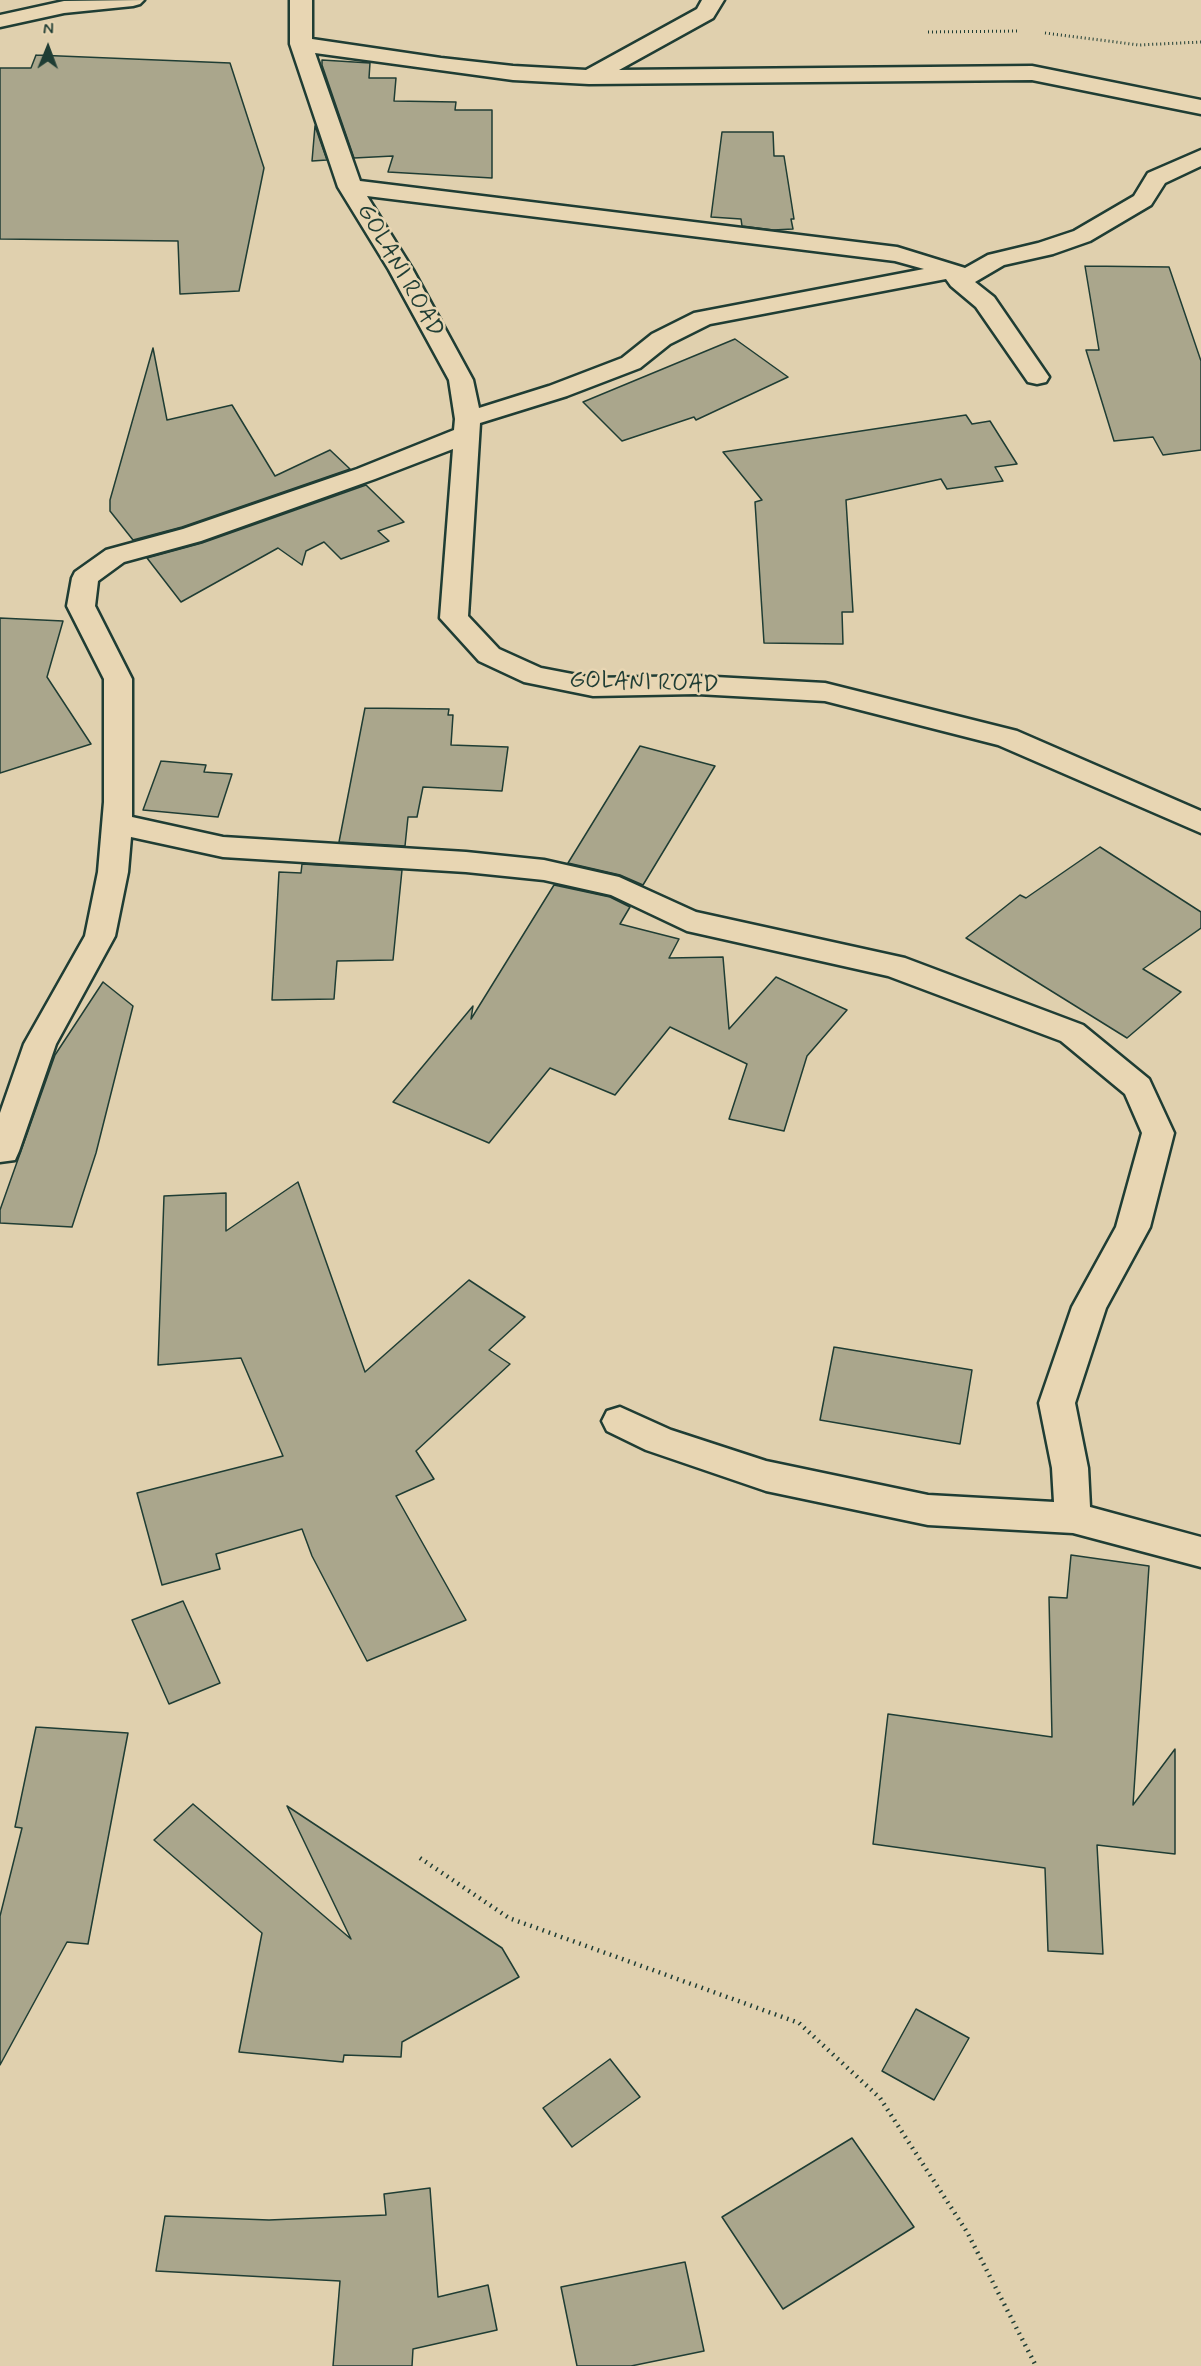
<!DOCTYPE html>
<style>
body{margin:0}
#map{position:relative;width:1201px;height:2366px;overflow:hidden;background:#e0d0ae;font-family:Mynerve,sans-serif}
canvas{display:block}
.north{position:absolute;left:18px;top:18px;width:60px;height:60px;-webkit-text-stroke:4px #e8d6b3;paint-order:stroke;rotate:1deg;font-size:16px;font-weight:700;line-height:24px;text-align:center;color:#1f3d34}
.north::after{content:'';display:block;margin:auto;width:21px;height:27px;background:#1f3d34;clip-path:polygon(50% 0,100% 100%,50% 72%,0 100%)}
</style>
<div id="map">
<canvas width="1201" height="2366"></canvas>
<div class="north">N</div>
</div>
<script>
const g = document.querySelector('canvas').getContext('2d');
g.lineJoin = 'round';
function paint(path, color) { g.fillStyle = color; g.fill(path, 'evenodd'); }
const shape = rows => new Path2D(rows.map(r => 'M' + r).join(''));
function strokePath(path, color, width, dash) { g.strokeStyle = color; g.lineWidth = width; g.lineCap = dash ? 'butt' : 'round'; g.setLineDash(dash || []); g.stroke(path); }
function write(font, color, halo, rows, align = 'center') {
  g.font = font + ' Mynerve,sans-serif'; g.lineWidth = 5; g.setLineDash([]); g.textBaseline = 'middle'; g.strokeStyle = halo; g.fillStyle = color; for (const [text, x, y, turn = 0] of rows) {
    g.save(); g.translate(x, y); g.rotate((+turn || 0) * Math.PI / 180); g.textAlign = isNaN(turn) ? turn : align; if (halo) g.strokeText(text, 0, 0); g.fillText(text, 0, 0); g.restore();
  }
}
const building = shape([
 [36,55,230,63,264,168,239,291,180,294,178,241,0,239,0,68,31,68,36,55],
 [322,60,370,63,369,78,396,78,394,101,456,102,455,110,492,110,492,178,388,172,393,156,354,158,322,65,322,60],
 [315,126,327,160,312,161,315,126],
 [722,132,773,132,774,156,784,156,794,219,791,219,793,229,773,230,742,226,741,219,711,217,722,132],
 [1085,266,1169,267,1201,361,1201,450,1163,455,1153,437,1114,441,1086,350,1099,350,1085,266],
 [735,339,788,377,696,420,694,417,622,441,583,402,735,339],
 [153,348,167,420,232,405,275,476,330,450,350,469,182,527,133,540,110,511,110,500,153,348],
 [966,415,972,424,990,421,1017,464,995,467,1003,481,947,489,941,479,846,500,853,612,842,612,843,644,764,643,755,502,762,500,723,452,966,415],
 [366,485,404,522,378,531,389,541,341,559,324,542,306,551,302,565,278,548,181,602,147,558,202,543,366,485],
 [0,618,63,621,47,677,91,744,0,773,0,618],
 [365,708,449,709,448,715,453,715,451,745,508,747,502,791,423,787,417,817,408,817,405,846,339,842,365,708],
 [640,746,715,766,643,885,620,875,568,863,640,746],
 [161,761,206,765,204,772,232,774,218,817,143,810,161,761],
 [1100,847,1201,912,1201,928,1143,969,1181,992,1127,1038,966,938,1020,895,1026,898,1100,847],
 [302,864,402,870,393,960,337,961,334,999,272,1000,279,872,301,873,302,864],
 [554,885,610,897,630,907,620,924,679,939,669,958,723,957,729,1029,776,977,847,1010,807,1056,784,1131,729,1119,747,1064,670,1027,615,1095,550,1068,489,1143,393,1102,473,1006,471,1019,554,885],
 [103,982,133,1006,96,1153,72,1227,0,1223,0,1210,55,1055,103,982],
 [298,1182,365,1372,469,1280,525,1317,489,1350,510,1364,416,1451,434,1479,396,1496,466,1620,367,1661,312,1556,302,1529,216,1554,220,1569,162,1585,137,1493,283,1456,241,1358,158,1365,164,1196,226,1193,226,1231,298,1182],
 [834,1347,972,1370,960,1444,820,1420,834,1347],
 [1071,1555,1149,1566,1133,1805,1175,1749,1175,1854,1097,1845,1103,1954,1048,1951,1045,1868,873,1844,888,1714,1052,1737,1049,1597,1067,1598,1071,1555],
 [183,1601,220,1683,169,1704,132,1620,183,1601],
 [36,1727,128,1733,88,1944,67,1942,0,2065,0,1916,22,1828,15,1827,36,1727],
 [193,1804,351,1939,287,1806,502,1948,519,1977,402,2042,401,2057,344,2055,343,2062,239,2052,262,1933,154,1840,193,1804],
 [916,2009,969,2038,934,2100,882,2071,916,2009],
 [610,2059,640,2097,572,2147,543,2108,610,2059],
 [852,2138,914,2227,783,2309,722,2217,852,2138],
 [430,2188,438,2297,488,2285,497,2330,413,2349,412,2366,333,2366,340,2281,156,2271,165,2216,269,2220,386,2215,384,2194,430,2188],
 [685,2262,704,2351,631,2366,577,2366,561,2287,685,2262]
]);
paint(building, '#aaa68c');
strokePath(building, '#1f3d34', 1.5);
const street = shape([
 [144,0,140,4,133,6,64,13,0,27,0,15,64,1,144,0],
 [290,0,312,0,312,39,441,58,513,66,586,70,697,9,702,0,724,0,713,18,619,70,1032,66,1201,100,1201,114,1032,80,589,84,513,80,315,53,360,181,897,247,965,268,988,255,1038,243,1074,231,1134,196,1148,173,1201,150,1201,166,1165,183,1151,205,1090,241,1053,254,1004,265,975,282,994,297,1049,377,1046,382,1037,384,1028,382,976,307,951,286,946,279,710,324,670,344,640,368,567,396,480,423,468,616,499,649,541,668,593,678,697,676,825,683,1017,731,1201,811,1201,833,998,745,825,701,697,694,593,696,524,682,479,661,440,618,453,449,375,479,201,541,124,562,98,581,95,606,132,679,132,817,223,837,466,852,544,860,619,877,696,912,905,958,1083,1025,1149,1079,1174,1133,1150,1227,1106,1308,1075,1403,1088,1468,1090,1507,1201,1537,1201,1567,1073,1533,928,1525,766,1491,646,1450,607,1431,602,1421,607,1411,620,1407,671,1430,766,1461,928,1495,1054,1502,1052,1468,1039,1403,1072,1307,1116,1227,1142,1133,1125,1094,1061,1041,888,976,687,931,611,895,544,880,466,872,223,857,131,837,128,872,115,936,56,1044,19,1151,15,1160,0,1162,0,1113,24,1044,85,936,98,872,104,802,104,679,67,606,72,578,75,572,106,550,183,529,357,469,454,430,455,419,449,380,389,270,338,187,290,44,290,0],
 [367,196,895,261,924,269,694,313,652,334,622,358,549,386,479,408,473,380,413,270,367,196]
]);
strokePath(street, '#1f3d34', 5);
strokePath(shape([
 [928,32,1020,31],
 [1045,33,1139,45,1201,42]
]), '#1f3d34', 3, [1, 3]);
strokePath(shape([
 [420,1858,509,1918,799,2023,880,2098,967,2232,1036,2366]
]), '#1f3d34', 4.5, [1.5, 5]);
paint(street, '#e8d6b3');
write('24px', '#1f3d34', '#e8d6b3', [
 ["GOLANI ROAD",399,271,60],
 ["GOLANI ROAD",644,684,2]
]);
</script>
